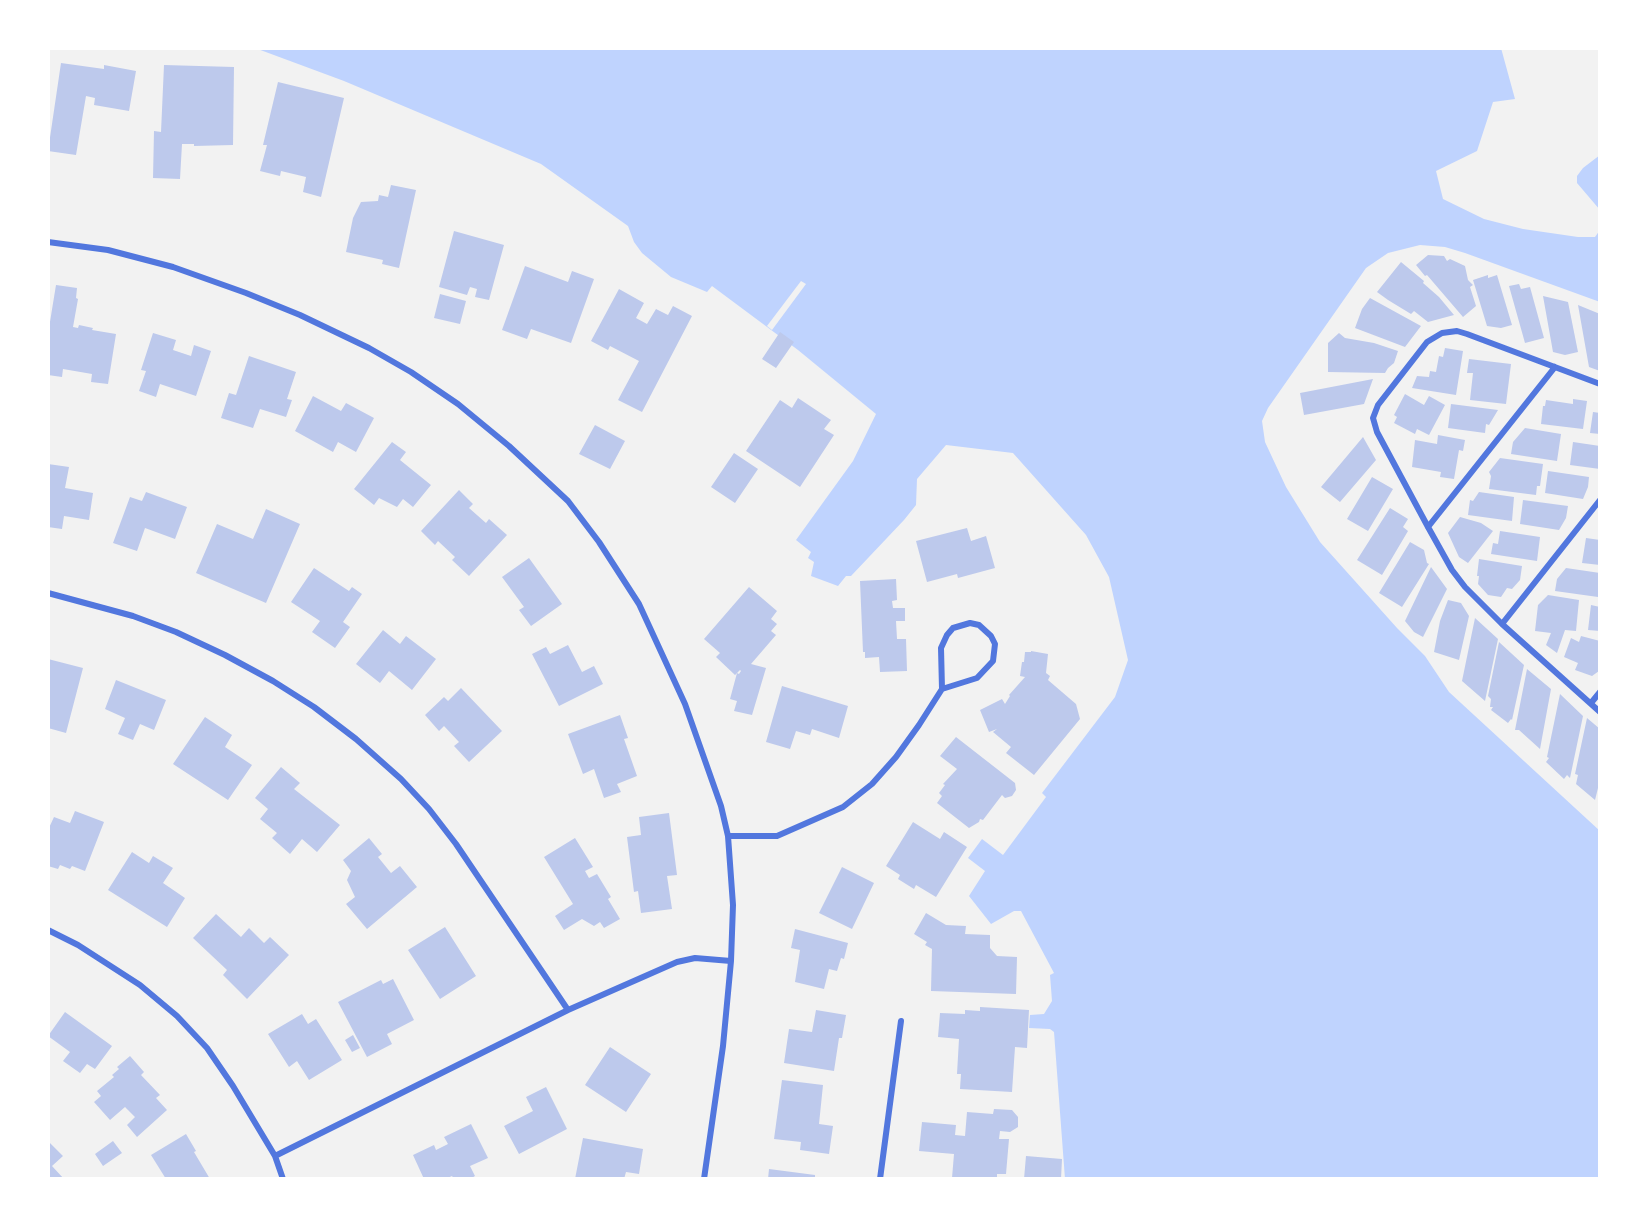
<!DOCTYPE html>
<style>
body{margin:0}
#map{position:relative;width:1648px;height:1227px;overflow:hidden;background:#f2f2f2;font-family:Merriweather,serif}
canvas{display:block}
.frame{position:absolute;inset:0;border:50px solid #fff;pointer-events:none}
</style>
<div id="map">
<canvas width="1648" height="1227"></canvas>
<div class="frame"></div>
</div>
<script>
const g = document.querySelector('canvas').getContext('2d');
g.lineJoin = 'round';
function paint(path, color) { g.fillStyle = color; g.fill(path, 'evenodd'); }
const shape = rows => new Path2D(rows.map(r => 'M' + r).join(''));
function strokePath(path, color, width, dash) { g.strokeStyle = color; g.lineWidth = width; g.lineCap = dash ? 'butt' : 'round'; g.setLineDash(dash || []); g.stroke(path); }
paint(shape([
 [255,48,1501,48,1515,99,1493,102,1477,151,1436,171,1443,199,1484,219,1523,229,1578,237,1595,237,1600,230,1600,302,1465,253,1445,247,1420,245,1388,253,1366,268,1268,408,1262,421,1265,442,1286,487,1320,542,1397,628,1425,656,1449,692,1600,831,1600,1179,1065,1179,1054,1032,1050,1029,1029,1028,1030,1015,1044,1014,1052,1001,1050,975,1054,973,1021,911,1014,911,991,924,969,896,985,871,968,858,982,839,1003,855,1046,797,1042,793,1115,697,1128,660,1109,577,1086,535,1013,453,946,445,917,479,916,505,904,520,851,576,846,576,838,586,811,576,814,562,808,558,811,552,796,540,853,461,876,414,798,350,712,286,707,292,671,277,642,253,634,242,628,226,541,164,344,81],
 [1600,155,1600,210,1577,183,1577,176,1583,168]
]), '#bfd3fe');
paint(shape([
 [801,281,806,284,772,330,767,326]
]), '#f2f2f2');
paint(shape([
 [61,63,104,69,104,65,136,71,129,111,94,105,95,98,86,96,76,155,48,151],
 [164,65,234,67,233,145,194,146,194,144,182,144,180,179,153,178,154,131,161,132],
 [278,82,344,98,321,197,303,192,306,177,281,171,280,176,260,171,267,145,263,145],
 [391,185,416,190,399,268,382,264,383,260,346,252,353,218,361,202,378,201,379,195,388,197],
 [454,231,504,245,489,300,475,297,477,289,470,287,467,295,439,287],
 [1428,255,1444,256,1447,261,1450,259,1465,266,1468,280,1473,285,1470,287,1476,306,1463,317,1427,275,1425,276,1416,265],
 [1401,262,1424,281,1423,283,1439,297,1454,315,1428,322,1414,311,1411,314,1388,300,1377,292],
 [525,266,568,282,572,271,594,279,571,343,531,329,527,339,502,330],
 [1488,275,1488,278,1497,275,1512,325,1501,328,1487,326,1473,280],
 [1519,284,1521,289,1530,287,1544,338,1525,343,1509,286],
 [56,285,77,288,76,298,78,299,73,327,78,328,79,325,93,328,92,330,116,334,108,384,91,382,92,374,63,369,62,377,48,375,48,334],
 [619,289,644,303,636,318,647,324,656,309,668,315,673,306,692,316,642,412,618,400,639,361,610,346,608,350,591,341],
 [440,294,466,301,460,324,434,318],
 [1543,296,1568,302,1578,352,1565,355,1553,352],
 [1370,298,1421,326,1405,347,1355,328,1362,309],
 [1578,305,1600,314,1600,371,1589,367],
 [780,332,794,342,776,368,762,359],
 [153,333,176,340,173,350,191,356,194,345,211,351,196,396,160,384,156,397,139,391,146,371,141,370],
 [1339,333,1345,338,1374,343,1398,351,1394,363,1388,368,1385,373,1328,372,1328,343],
 [1445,348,1463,351,1456,395,1412,388,1417,376,1429,377,1430,371,1436,372,1439,356,1443,357],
 [249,356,296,372,287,399,292,400,286,417,260,409,253,428,221,418,229,393,236,395],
 [1469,359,1511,364,1506,404,1470,400,1473,373,1467,373],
 [1373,379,1364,404,1304,415,1300,393],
 [1405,394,1424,405,1429,396,1445,405,1429,435,1417,429,1415,434,1394,423,1397,417,1394,415],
 [313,396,341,411,346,403,374,418,356,452,338,442,333,452,295,431],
 [798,398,831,420,824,429,834,435,800,487,746,451,780,400,792,408],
 [1573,399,1587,401,1583,429,1541,424,1543,406,1545,406,1546,400,1573,404],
 [1451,404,1498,410,1489,425,1486,424,1485,433,1448,428],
 [1593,412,1600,413,1600,434,1590,433],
 [595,425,625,441,610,469,579,454],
 [1525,428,1561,434,1557,461,1511,454,1513,442],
 [1438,435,1465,440,1463,451,1459,450,1454,479,1440,477,1441,472,1412,467,1415,440,1437,444],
 [1363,437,1376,460,1340,502,1321,487],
 [392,442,406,452,400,460,431,485,413,507,403,499,397,507,379,498,374,505,354,489],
 [1573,442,1600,446,1600,469,1570,465],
 [734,453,758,469,735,503,711,487],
 [1500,458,1543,464,1540,486,1537,486,1536,495,1489,489,1491,476,1489,472],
 [48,464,69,467,65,488,93,493,89,520,64,516,62,529,48,527],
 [1548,471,1589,477,1588,487,1583,499,1545,493],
 [1372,477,1393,489,1368,531,1347,519],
 [459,490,473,504,469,508,486,523,489,519,507,535,469,576,452,560,455,557,438,541,435,545,421,531],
 [146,492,187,507,175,539,145,528,137,551,113,543,130,497,142,501],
 [1479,492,1514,497,1512,521,1468,515,1470,500,1473,501],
 [1523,500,1568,506,1566,518,1559,530,1520,524],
 [1390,508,1408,519,1403,527,1408,531,1382,575,1357,560],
 [266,509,300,524,266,603,196,573,217,524,253,539],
 [1460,517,1481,523,1493,531,1468,563,1459,557,1448,533],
 [967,528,971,541,986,536,995,568,958,578,957,574,927,582,916,541],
 [1500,531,1540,537,1537,561,1491,554,1493,543,1498,544],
 [1586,538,1600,540,1600,565,1582,563],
 [1410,542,1424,550,1427,563,1429,564,1402,607,1379,593],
 [529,558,562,604,531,626,519,610,524,607,502,577],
 [1479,559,1522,566,1520,580,1512,589,1507,588,1501,597,1488,595,1478,584,1479,576,1477,576],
 [1431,567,1447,589,1423,637,1414,632,1405,621],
 [314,568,349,591,352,587,362,594,343,622,350,627,335,648,312,632,320,621,291,602],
 [1566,568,1600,573,1598,597,1555,591,1557,579],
 [896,579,897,600,892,601,893,608,905,608,905,621,896,621,897,639,906,639,907,671,880,672,879,657,865,658,865,652,863,652,860,581],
 [749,587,777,611,771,619,777,624,771,631,776,635,751,664,766,668,752,715,734,711,737,701,730,699,737,673,739,674,741,671,740,670,735,675,716,657,720,653,704,639],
 [1548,595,1579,600,1576,631,1565,630,1557,653,1546,645,1551,633,1535,631,1538,605],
 [1448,600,1461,603,1469,616,1459,660,1434,652,1440,621],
 [1591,605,1600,607,1600,631,1588,630],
 [1475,618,1498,639,1485,701,1462,681],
 [383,630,400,644,406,636,436,659,412,690,389,671,380,683,356,664],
 [1581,636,1600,641,1600,668,1599,671,1592,676,1575,670,1578,663,1564,657,1571,638,1579,642],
 [1499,642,1524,665,1512,720,1511,719,1508,723,1491,710,1493,707,1490,707,1491,699,1488,696],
 [568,645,582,672,594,666,603,684,559,706,532,654,546,647,550,654],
 [1031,651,1048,654,1046,673,1050,676,1048,680,1076,704,1080,719,1034,775,1006,753,1011,747,993,732,997,729,989,732,980,710,1002,699,1005,704,1010,696,1009,695,1025,677,1020,676,1022,662,1024,662,1025,652,1031,652],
 [48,659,83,668,66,733,48,728],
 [1527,669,1551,689,1540,749,1519,730,1515,730],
 [116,680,166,700,154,730,140,724,133,740,118,734,125,718,105,709],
 [782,686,848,706,839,738,812,729,810,735,796,731,790,749,766,742],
 [461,688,502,731,469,762,454,746,459,742,444,726,439,731,425,715,444,697,448,701],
 [1560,694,1583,716,1570,778,1567,775,1564,779,1546,762,1549,758,1547,757],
 [620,715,628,738,624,739,637,776,617,784,621,792,604,798,594,769,583,774,568,734],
 [205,717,232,735,225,747,252,765,228,800,173,764],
 [1587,718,1600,729,1600,780,1595,800,1576,784,1578,775,1575,774],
 [956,737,1015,783,1016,790,1012,796,1005,798,1002,795,983,820,980,819,979,822,969,828,937,803,942,796,939,793,945,785,943,784,957,769,940,756],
 [281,767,300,783,294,789,340,825,317,852,302,839,290,854,272,838,277,833,260,819,268,809,255,798],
 [75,811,104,822,85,871,72,866,70,869,60,865,58,869,48,866,48,830,54,817,70,823],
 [669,813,677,875,667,876,672,909,641,913,638,891,634,892,627,837,641,835,639,817],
 [913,822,940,839,944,832,967,847,936,897,916,885,914,889,898,879,900,875,886,866],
 [369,838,382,854,378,857,391,873,400,866,417,887,367,929,346,904,355,897,347,880,351,871,343,860],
 [575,838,593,867,585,871,589,878,597,874,611,897,608,899,620,919,604,928,600,922,594,926,582,919,564,930,555,916,573,904,544,857],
 [132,852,149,863,153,856,173,868,163,883,185,898,167,927,108,890],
 [842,867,874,883,852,929,819,913],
 [926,913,946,925,966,926,965,934,990,935,990,948,997,956,1017,957,1016,994,931,991,932,949,925,945,927,942,914,934],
 [216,914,241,937,249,928,264,943,270,937,289,955,247,999,223,975,227,970,193,938],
 [445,927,476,976,440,999,408,950],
 [795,929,848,943,844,959,841,958,837,971,829,969,824,989,795,982,800,950,791,948],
 [393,979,414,1020,387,1034,392,1044,367,1057,338,1002,381,980,383,984],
 [980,1007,1029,1010,1027,1048,1015,1047,1012,1092,960,1089,961,1074,957,1074,959,1039,938,1037,940,1013,965,1014,965,1010,980,1011],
 [816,1010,846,1015,842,1038,839,1038,834,1071,784,1063,789,1029,812,1032],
 [65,1012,112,1046,95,1069,87,1064,80,1073,63,1061,70,1052,48,1036],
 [302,1014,308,1024,316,1019,342,1060,309,1080,297,1061,289,1067,268,1034],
 [353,1035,360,1048,352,1052,345,1040],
 [610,1047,651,1074,626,1112,585,1085],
 [130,1056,144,1072,141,1075,160,1095,156,1098,167,1110,137,1137,127,1125,135,1117,125,1107,110,1120,94,1102,101,1096,97,1091,114,1077,112,1075,119,1069,117,1067],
 [782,1080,823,1085,819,1124,833,1126,829,1154,800,1150,801,1142,774,1139],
 [546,1087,567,1129,519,1154,504,1126,533,1111,526,1097],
 [994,1109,1012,1110,1018,1117,1018,1127,1010,1132,1000,1131,999,1139,1009,1139,1006,1174,997,1174,997,1179,952,1178,954,1154,919,1151,922,1122,956,1125,955,1135,965,1136,967,1112,993,1114],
 [471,1124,488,1158,470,1166,475,1176,470,1179,454,1179,452,1176,445,1179,424,1179,413,1155,434,1145,436,1150,448,1144,444,1137],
 [186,1134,196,1151,194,1152,210,1179,166,1179,151,1155],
 [583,1138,643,1149,639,1174,626,1172,624,1179,575,1179],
 [48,1141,63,1156,52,1166,64,1179,48,1179],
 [113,1141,122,1153,103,1166,95,1154],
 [1026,1156,1062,1159,1061,1179,1024,1179],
 [769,1169,815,1175,815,1179,768,1179]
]), '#bdc9ec');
strokePath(shape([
 [48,242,108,250,173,267,246,293,300,315,369,348,411,372,458,404,509,446,568,501,599,542,639,604,685,704,721,806,728,836,733,905,731,961,723,1046,704,1179],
 [1600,384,1467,334,1457,331,1442,333,1427,342,1378,405,1373,418,1377,432,1428,527,1452,570,1465,587,1502,624,1600,712],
 [1428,527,1555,367],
 [48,593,133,616,176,632,225,655,273,681,314,707,356,739,401,779,429,809,456,844,568,1010],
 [970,623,979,625,991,636,995,644,993,661,977,678,942,689,941,648,947,635,953,628,970,623],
 [1502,624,1600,500],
 [1591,703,1600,692],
 [728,836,777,836,843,807,872,784,896,757,919,725,942,689],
 [48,930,78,945,140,985,177,1016,207,1048,233,1086,275,1156,283,1179],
 [275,1156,568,1010,677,962,695,958,731,961],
 [880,1179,901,1021]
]), '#5277de', 6);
</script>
